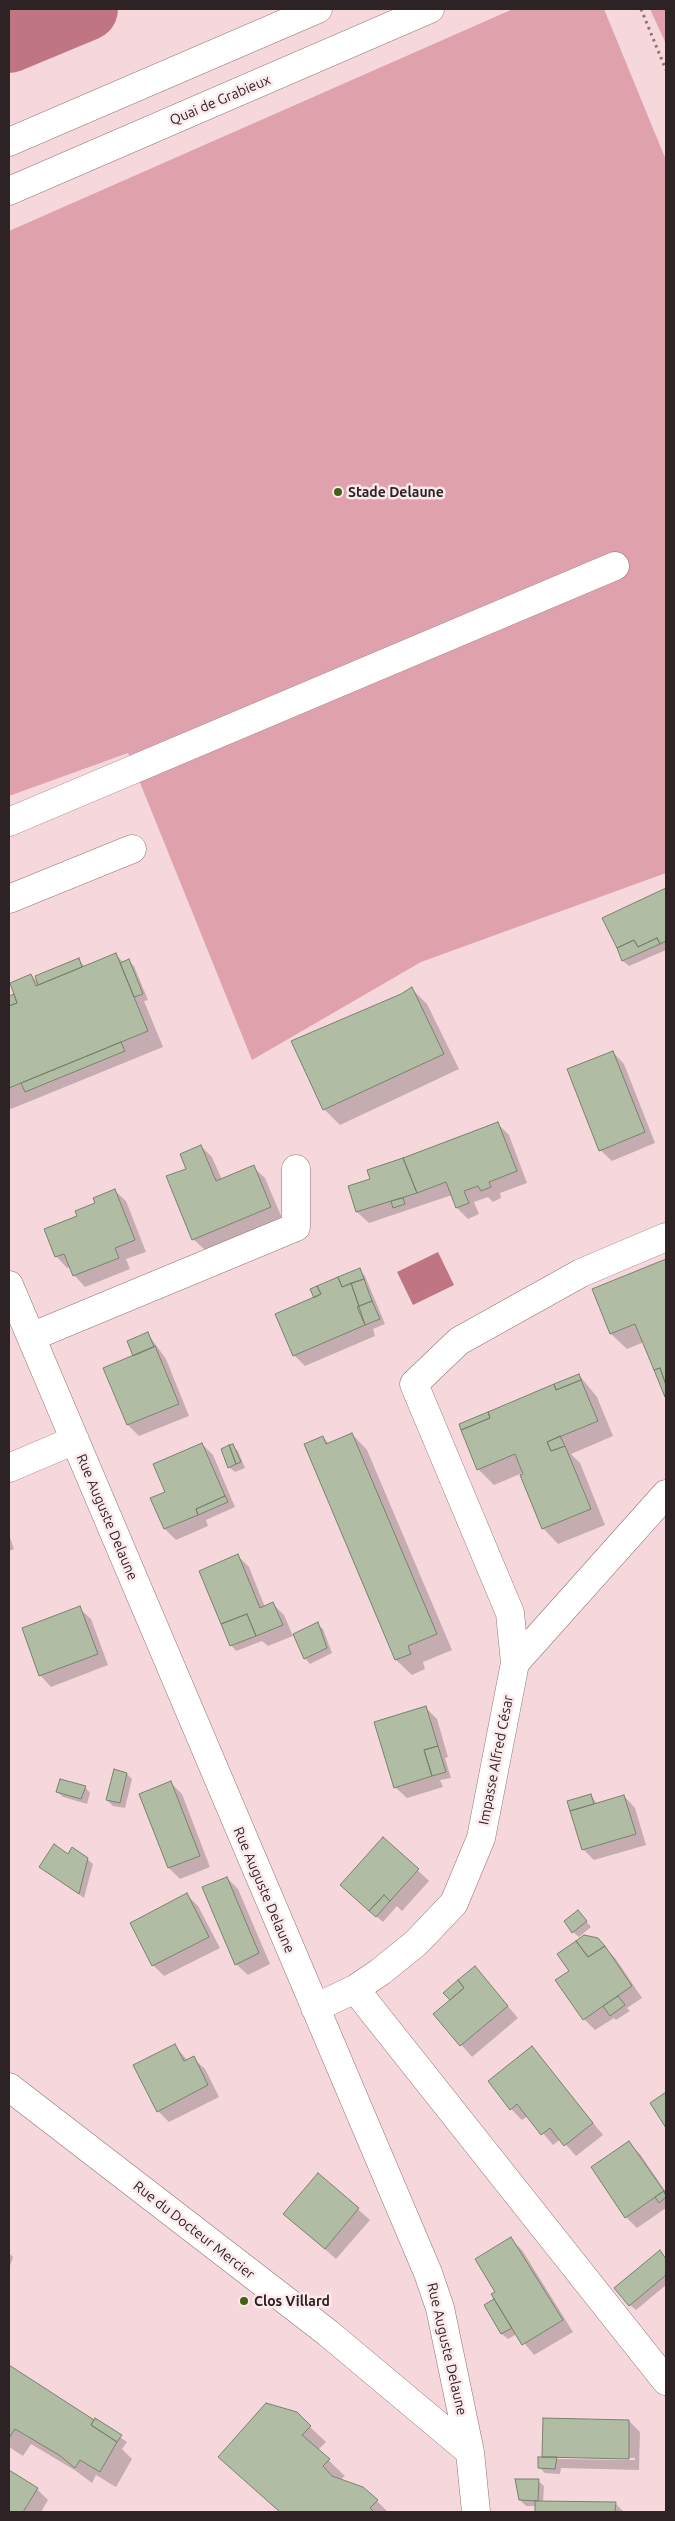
<!DOCTYPE html>
<meta charset="utf-8">
<style>
body{margin:0}
#map{position:relative;width:675px;height:2521px;overflow:hidden;background:#f6d8dc;font-family:Ubuntu,sans-serif}
canvas{display:block}
.frame{position:absolute;inset:0;border:10px solid #2d2224;pointer-events:none}
</style>
<div id="map">
<canvas width="675" height="2521"></canvas>
<div class="frame"></div>
</div>
<script>
const g = document.querySelector('canvas').getContext('2d');
g.lineJoin = 'round';
function paint(path, color) { g.fillStyle = color; g.fill(path, 'evenodd'); }
const shape = rows => new Path2D(rows.map(r => 'M' + r).join(''));
function strokePath(path, color, width, dash) { g.strokeStyle = color; g.lineWidth = width; g.lineCap = dash ? 'butt' : 'round'; g.setLineDash(dash || []); g.stroke(path); }
function write(font, color, halo, rows, align = 'center') {
  g.font = font + ' Ubuntu,sans-serif'; g.lineWidth = 5; g.setLineDash([]); g.textBaseline = 'middle'; g.strokeStyle = halo; g.fillStyle = color; for (const [text, x, y, turn = 0] of rows) {
    g.save(); g.translate(x, y); g.rotate((+turn || 0) * Math.PI / 180); g.textAlign = isNaN(turn) ? turn : align; if (halo) g.strokeText(text, 0, 0); g.fillText(text, 0, 0); g.restore();
  }
}
paint(shape([
 [513,9,604,9,666,160,666,873,421,962,252,1060,128,753,9,796,9,231],
 [650,9,666,9,666,44]
]), '#dfa2ac');
paint(shape([
 [438,1252,454,1285,413,1305,397,1272]
]), '#c07583');
paint(shape([
 [666,889,666,950,629,966,623,961,604,919],
 [116,955,124,963,128,961,134,966,148,1000,144,1001,163,1047,11,1109,9,1107,9,997,13,995,31,975,39,984,78,959,85,967],
 [412,989,427,1004,459,1069,340,1125,324,1109],
 [613,1052,624,1064,655,1143,612,1161,600,1150],
 [498,1124,509,1135,527,1183,500,1193,501,1198,493,1202,488,1197,474,1202,479,1214,468,1219,457,1208,452,1195,369,1223,357,1212,350,1187,371,1180,369,1170],
 [201,1146,212,1157,222,1180,253,1167,265,1178,282,1218,205,1250,193,1239,188,1169],
 [114,1190,126,1201,146,1252,126,1259,130,1269,85,1287,74,1275,70,1267,67,1268,56,1256,96,1203],
 [666,1260,666,1397,644,1342,627,1349,611,1334,593,1290],
 [360,1270,365,1276,385,1324,373,1329,375,1336,305,1366,294,1355],
 [148,1334,166,1359,189,1416,139,1436,128,1425,105,1368,135,1356],
 [579,1375,597,1397,613,1436,571,1454,580,1463,605,1525,558,1544,543,1528,527,1471,494,1485,478,1469],
 [352,1434,367,1450,452,1650,423,1662,425,1669,412,1675,396,1660,323,1437,329,1444],
 [202,1444,213,1455,235,1507,206,1520,208,1526,176,1540,165,1529,167,1492],
 [232,1446,238,1451,245,1468,235,1472,229,1467],
 [9,1535,14,1549,9,1551],
 [238,1556,249,1567,265,1607,273,1604,284,1615,293,1636,317,1624,323,1629,332,1653,310,1664,305,1658,295,1635,268,1646,262,1641,236,1651,231,1645],
 [79,1608,91,1619,108,1665,51,1687,40,1675],
 [425,1707,437,1719,448,1757,445,1758,451,1778,440,1780,443,1787,407,1798,395,1787],
 [127,1774,132,1779,125,1808,113,1806,107,1800],
 [170,1782,182,1794,210,1867,180,1879,169,1868],
 [85,1787,90,1793,87,1804,63,1797,58,1792],
 [591,1795,597,1804,624,1796,635,1808,646,1845,594,1860,583,1849],
 [383,1838,429,1881,402,1911,397,1906,383,1922,353,1896],
 [68,1855,87,1859,93,1864,84,1898,40,1867],
 [227,1878,238,1889,270,1964,248,1975,236,1964],
 [187,1895,198,1906,220,1948,164,1976,153,1965],
 [584,1918,591,1927,579,1937,573,1932],
 [597,1939,616,1959,642,1998,627,2008,630,2011,616,2020,614,2018,595,2030,584,2019,570,1971],
 [475,1968,518,2018,472,2057,435,2015,452,2000],
 [175,2046,188,2061,193,2058,205,2069,219,2097,169,2122,158,2111],
 [532,2047,603,2135,576,2156,561,2139,553,2145,528,2116,522,2120,511,2109],
 [629,2143,640,2154,666,2192,666,2208,637,2228,626,2217],
 [319,2175,370,2220,336,2259,285,2214],
 [511,2239,522,2250,573,2332,534,2355,517,2334,508,2339,502,2334,486,2306,496,2300],
 [659,2252,666,2259,666,2285,636,2310,630,2305],
 [9,2253,13,2257,9,2269],
 [9,2367,93,2421,95,2420,127,2442,122,2449,132,2459,116,2487,96,2475,92,2483,76,2471,31,2444,23,2456,9,2447],
 [629,2421,640,2432,639,2470,561,2468,560,2474,545,2473,540,2468,539,2458],
 [554,2456,635,2458,635,2460,556,2459],
 [310,2427,326,2442,318,2450,345,2476,340,2480,377,2501,388,2512,280,2512,235,2472],
 [9,2472,37,2489,48,2500,41,2512,9,2512],
 [538,2481,544,2486,543,2502,615,2503,624,2512,536,2512,536,2506,526,2506,520,2500]
]), '#0003');
strokePath(shape([
 [9,41,86,9]
]), '#c07583', 64);
const building = shape([
 [666,888,666,941,660,944,657,938,638,947,634,940,617,948,602,918,666,888],
 [657,938,660,944,622,961,617,948,634,940,638,947,657,938],
 [116,953,148,1031,9,1088,9,1006,17,1003,10,983,31,974,36,986,116,953],
 [79,958,82,967,38,985,35,976,79,958],
 [129,959,143,994,134,997,120,963,129,959],
 [412,987,444,1054,323,1110,291,1041,401,994,412,987],
 [14,994,17,1003,9,1006,9,996,14,994],
 [121,1042,125,1051,25,1092,21,1083,121,1042],
 [613,1051,645,1132,599,1151,567,1069,613,1051],
 [498,1122,517,1171,489,1182,491,1187,481,1191,478,1186,464,1191,469,1203,456,1208,446,1182,417,1193,403,1158,498,1122],
 [201,1145,216,1181,254,1165,271,1207,192,1240,166,1176,186,1169,180,1154,201,1145],
 [403,1158,417,1193,356,1212,348,1186,370,1179,367,1170,403,1158],
 [115,1189,135,1240,115,1248,119,1258,73,1276,64,1254,55,1257,44,1229,77,1216,75,1211,95,1203,93,1198,115,1189],
 [403,1198,405,1204,393,1208,391,1201,403,1198],
 [666,1259,666,1385,660,1368,654,1370,635,1324,610,1334,592,1289,666,1259],
 [360,1268,364,1279,342,1287,338,1277,360,1268],
 [338,1277,342,1287,351,1283,365,1325,293,1356,275,1314,321,1294,317,1286,338,1277],
 [364,1279,372,1301,359,1306,351,1283,364,1279],
 [317,1286,321,1294,314,1298,310,1289,317,1286],
 [372,1301,380,1319,365,1325,357,1307,372,1301],
 [148,1332,154,1347,133,1356,127,1341,148,1332],
 [155,1346,179,1404,127,1425,103,1368,155,1346],
 [660,1368,666,1385,665,1397,654,1370,660,1368],
 [579,1374,581,1380,556,1390,554,1384,579,1374],
 [581,1380,598,1421,547,1442,551,1451,565,1446,591,1509,542,1529,520,1475,523,1474,515,1454,477,1470,461,1430,490,1418,488,1412,554,1384,556,1390,581,1380],
 [488,1412,490,1418,461,1430,459,1424,488,1412],
 [352,1433,437,1634,408,1646,411,1654,395,1660,304,1444,323,1436,326,1444,352,1433],
 [560,1436,565,1446,551,1451,547,1442,560,1436],
 [202,1443,225,1496,196,1509,198,1515,164,1529,150,1498,165,1492,153,1464,202,1443],
 [233,1444,241,1462,236,1464,229,1445,233,1444],
 [229,1445,236,1464,228,1468,221,1449,229,1445],
 [225,1496,228,1502,198,1515,196,1509,225,1496],
 [238,1554,260,1608,273,1602,283,1625,256,1636,247,1614,221,1624,199,1571,238,1554],
 [80,1606,98,1654,39,1676,22,1628,80,1606],
 [247,1614,256,1636,230,1646,221,1624,247,1614],
 [318,1622,327,1648,304,1659,293,1634,318,1622],
 [426,1706,438,1746,424,1750,432,1776,394,1788,374,1722,426,1706],
 [438,1746,446,1772,432,1776,424,1750,438,1746],
 [114,1769,127,1773,120,1803,106,1800,114,1769],
 [60,1779,86,1786,81,1799,56,1792,60,1779],
 [171,1781,200,1856,168,1868,139,1794,171,1781],
 [591,1794,594,1804,570,1811,567,1801,591,1794],
 [624,1795,636,1834,582,1850,570,1811,624,1795],
 [383,1837,419,1869,390,1901,384,1895,369,1911,340,1885,383,1837],
 [54,1844,68,1854,72,1847,88,1858,79,1894,39,1867,54,1844],
 [227,1877,259,1953,235,1965,202,1887,227,1877],
 [187,1893,209,1937,152,1966,130,1923,187,1893],
 [384,1895,390,1901,376,1917,369,1911,384,1895],
 [578,1910,587,1921,572,1933,564,1921,578,1910],
 [584,1935,598,1938,605,1946,588,1957,576,1941,584,1935],
 [576,1941,588,1957,605,1946,632,1986,583,2020,555,1980,569,1971,557,1954,576,1941],
 [475,1966,508,2006,460,2046,433,2014,464,1988,458,1980,475,1966],
 [458,1980,464,1988,450,2000,443,1993,458,1980],
 [618,1996,625,2005,610,2016,603,2006,618,1996],
 [175,2044,184,2061,194,2056,208,2085,157,2112,133,2065,175,2044],
 [532,2046,593,2123,564,2146,550,2128,541,2135,517,2104,510,2110,488,2081,532,2046],
 [666,2092,666,2128,650,2103,666,2092],
 [629,2141,664,2191,625,2218,591,2167,629,2141],
 [318,2173,359,2208,325,2249,283,2214,318,2173],
 [664,2191,666,2197,659,2203,655,2197,664,2191],
 [511,2237,563,2320,522,2345,491,2294,495,2292,475,2259,511,2237],
 [660,2250,666,2259,666,2275,629,2306,614,2288,660,2250],
 [494,2299,512,2328,501,2334,484,2305,494,2299],
 [9,2365,94,2420,91,2425,117,2442,100,2472,80,2460,75,2468,59,2455,15,2429,9,2438,9,2365],
 [266,2403,297,2412,311,2426,302,2435,330,2459,323,2466,332,2476,363,2487,378,2500,370,2508,374,2512,280,2512,218,2457,266,2403],
 [95,2418,122,2435,117,2442,91,2425,95,2418],
 [543,2418,629,2420,629,2459,542,2457,543,2418],
 [538,2457,557,2457,555,2469,538,2468,538,2457],
 [9,2470,38,2488,23,2512,9,2512,9,2470],
 [515,2479,539,2479,538,2501,519,2500,515,2479],
 [535,2501,616,2502,615,2512,535,2512,535,2501]
]);
paint(building, '#b1bca5');
strokePath(building, '#77826c', 1);
const minor = shape([
 [9,822,615,566],
 [9,899,132,849],
 [9,1285,428,2273,440,2308,470,2452],
 [31,1337,296,1227,296,1169],
 [9,1468,75,1440],
 [515,1663,510,1613,414,1384,459,1341,581,1273,666,1237],
 [355,1989,666,2381],
 [315,2008,355,1989,380,1972,416,1943,454,1903,481,1838,515,1663,666,1494],
 [9,2087,328,2333,470,2452,476,2512]
]);
const major = shape([
 [9,142,318,9],
 [9,191,430,9]
]);
strokePath(minor, '#8e7377', 29);
strokePath(major, '#8e7377', 29);
strokePath(shape([
 [641,9,666,70]
]), '#897578', 3, [2.5, 4]);
strokePath(minor, '#fff', 28);
strokePath(major, '#fff', 28);
for (const [x, y, r, color] of [
 [338,492,5,"#426013"],
 [244,2301,5,"#426013"]
]) { const dot = new Path2D(); dot.arc(x, y, r, 0, 2 * Math.PI); g.fillStyle = color; g.fill(dot); strokePath(dot, '#fbe9eb', 2); }
write('14px', '#2d2224', '#fbe9eb', [
 ["Quai de Grabieux",220,100,-23],
 ["Rue Auguste Delaune",107,1517,67],
 ["Impasse Alfred César",496,1760,-79],
 ["Rue Auguste Delaune",264,1890,67],
 ["Rue du Docteur Mercier",194,2230,38],
 ["Rue Auguste Delaune",447,2349,77]
]);
write('bold 14px', '#2d2224', '#fbe9eb', [
 ["Stade Delaune",348,492],
 ["Clos Villard",254,2301]
], 'left');
</script>
